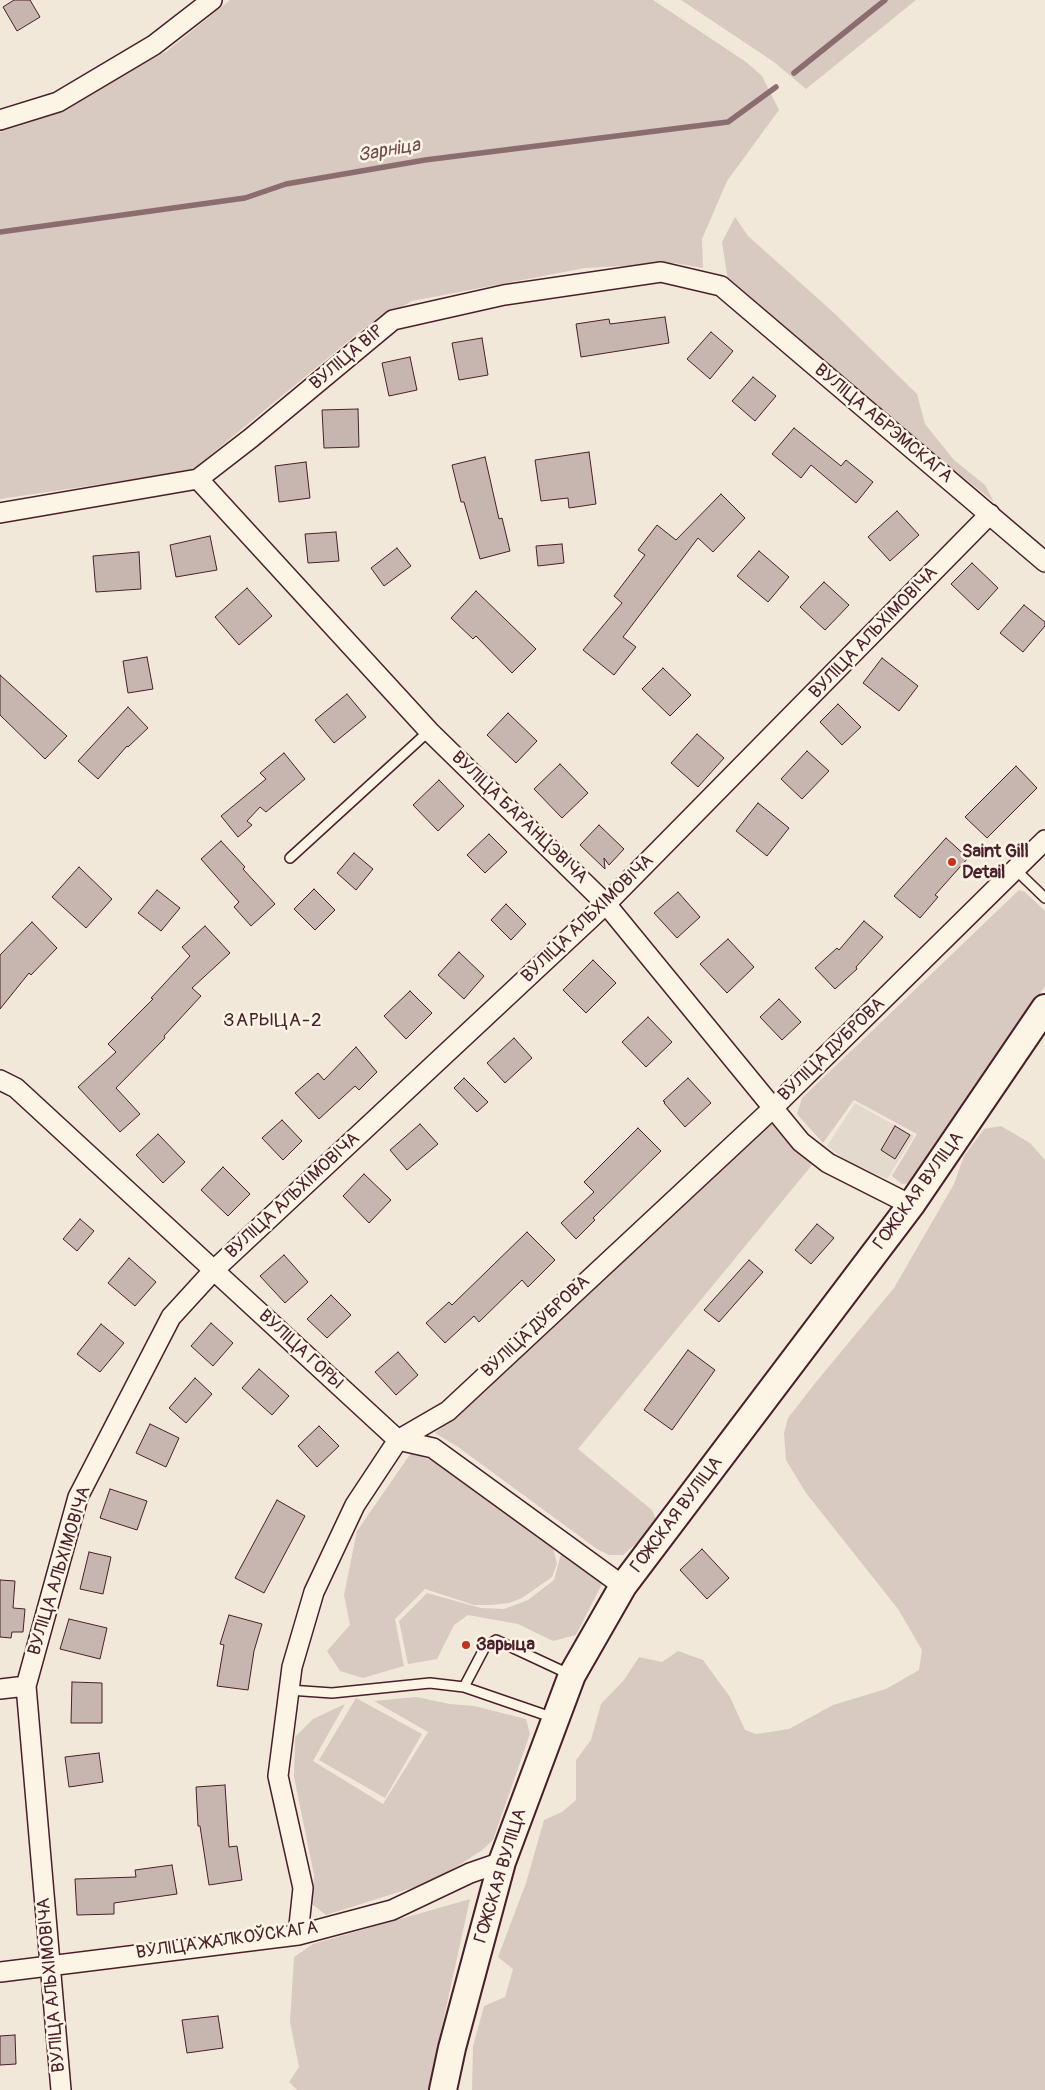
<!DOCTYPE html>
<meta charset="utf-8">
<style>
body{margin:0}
canvas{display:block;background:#f1e8da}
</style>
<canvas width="1045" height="2090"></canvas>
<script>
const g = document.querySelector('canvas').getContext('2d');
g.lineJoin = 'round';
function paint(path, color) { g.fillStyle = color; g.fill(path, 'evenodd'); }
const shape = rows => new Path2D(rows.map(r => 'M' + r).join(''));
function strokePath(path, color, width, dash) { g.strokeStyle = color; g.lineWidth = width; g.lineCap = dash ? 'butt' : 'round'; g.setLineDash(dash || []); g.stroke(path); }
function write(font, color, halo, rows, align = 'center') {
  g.font = font + ' Pangolin,sans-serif'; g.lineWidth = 5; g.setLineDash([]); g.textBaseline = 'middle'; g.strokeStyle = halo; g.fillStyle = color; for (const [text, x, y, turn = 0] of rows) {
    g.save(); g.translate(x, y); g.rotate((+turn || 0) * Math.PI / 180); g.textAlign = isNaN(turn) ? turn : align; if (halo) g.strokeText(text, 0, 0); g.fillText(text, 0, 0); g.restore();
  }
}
paint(shape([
 [855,1103,914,1136,887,1179,846,1161,827,1146]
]), '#e4d9cd');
paint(shape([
 [230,0,653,0,746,62,762,76,779,110,727,181,702,239,703,268,674,263,585,268,412,301,363,329,191,471,0,499,0,132,49,116,167,51],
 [681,0,916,0,806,89,774,62],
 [735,217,748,236,833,312,917,394,925,424,954,460,985,485,994,502,908,433,728,281,722,242],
 [1019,890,1025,892,1045,911,1045,986,912,1183,902,1184,892,1176,917,1134,854,1100,823,1143,797,1114,802,1098],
 [770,1122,812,1165,578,1449,652,1510,656,1519,639,1541,623,1555,609,1555,597,1549,458,1447,435,1433,474,1400],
 [1001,1126,1030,1143,1045,1160,1045,2090,472,2090,473,2046,484,2006,505,1997,513,1969,498,1957,526,1883,544,1820,562,1812,576,1800,576,1760,591,1740,601,1704,624,1680,639,1657,662,1662,678,1651,703,1660,730,1697,745,1730,756,1734,789,1729,833,1705,886,1689,919,1670,922,1650,898,1609,806,1493,786,1460,784,1433,788,1418,816,1382,894,1288,954,1184,964,1156,984,1129],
 [411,1453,447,1466,553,1548,557,1564,552,1577,522,1598,509,1603,491,1605,474,1605,425,1589,395,1619,404,1666,363,1678,340,1671,327,1651,350,1625,344,1595,357,1531],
 [561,1554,603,1582,576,1635,553,1641,518,1624,468,1615,454,1625,437,1659,408,1664,399,1621,427,1593,481,1608,504,1609,528,1600,554,1580],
 [416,1697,450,1704,474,1706,526,1719,530,1734,493,1840,481,1851,434,1881,326,1915,312,1904,314,1875,294,1777,295,1737,313,1719,345,1704,313,1761,383,1804,428,1732,374,1701],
 [356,1698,422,1734,385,1798,319,1760],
 [470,1899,428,2090,297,2090,289,2082,299,2067,290,2022,294,1957,313,1944]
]), '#d8cac0');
strokePath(shape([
 [794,73,885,0],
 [0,232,245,198,286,184,425,160,728,122,776,87]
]), '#8b6d6f', 5.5);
const building = shape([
 [14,0,30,0,40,17,17,31,3,7,14,0],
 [665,317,669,343,581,357,576,324,609,319,610,324,665,317],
 [711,332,733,351,710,379,687,359,711,332],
 [482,338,488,375,459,380,452,343,482,338],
 [410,357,417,390,389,396,382,363,410,357],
 [753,377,776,396,755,421,732,401,753,377],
 [358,409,359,447,324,448,322,410,358,409],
 [794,428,841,466,846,460,873,482,856,503,811,465,801,478,772,454,794,428],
 [589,452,596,504,569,508,568,498,541,501,535,460,589,452],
 [485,457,499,519,502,518,510,551,480,559,464,502,461,502,452,465,485,457],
 [306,462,310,498,279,502,275,466,306,462],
 [721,494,745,518,713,552,698,538,623,637,636,647,614,675,583,650,622,603,614,596,645,555,638,550,657,525,676,540,721,494],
 [897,511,919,535,890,561,868,537,897,511],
 [336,532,339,561,308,563,305,534,336,532],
 [210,536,217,570,176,577,170,545,210,536],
 [562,544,564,563,538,566,536,546,562,544],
 [397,548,411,566,384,586,371,568,397,548],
 [759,551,789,577,768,602,737,576,759,551],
 [139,552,141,589,96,592,93,556,139,552],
 [972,563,998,588,978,610,951,584,972,563],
 [824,582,849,605,825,630,800,607,824,582],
 [247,588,272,616,239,645,215,617,247,588],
 [476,591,536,649,512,673,476,636,473,639,451,618,476,591],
 [1024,605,1045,622,1045,626,1023,652,1000,633,1024,605],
 [147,657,153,689,128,693,123,661,147,657],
 [882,658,918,686,899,711,863,683,882,658],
 [663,668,691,695,670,716,642,689,663,668],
 [0,675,67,736,45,759,0,715,0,675],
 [347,694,366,717,334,743,315,720,347,694],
 [838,704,861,727,842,745,820,722,838,704],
 [128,707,148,728,128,747,127,746,98,779,78,761,128,707],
 [508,713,537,741,516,763,487,735,508,713],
 [697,734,724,758,698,787,671,763,697,734],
 [807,751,829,771,802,799,781,779,807,751],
 [284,753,305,779,266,812,260,807,247,821,252,825,238,837,221,816,266,779,260,773,284,753],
 [560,764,588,793,562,818,534,789,560,764],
 [1016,766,1037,788,987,838,965,817,1016,766],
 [439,780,464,806,438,831,413,805,439,780],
 [758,803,789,828,767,856,736,831,758,803],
 [599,825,624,849,609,865,604,858,605,869,580,845,599,825],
 [489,834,507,852,485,873,467,855,489,834],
 [946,838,968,858,935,895,938,897,920,918,894,896,946,838],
 [221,841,245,867,243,869,275,904,251,926,234,907,239,902,201,859,221,841],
 [354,853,373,869,356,890,337,873,354,853],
 [79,867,112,899,86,928,52,897,79,867],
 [314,889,335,910,315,930,294,909,314,889],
 [157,890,180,908,161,931,138,913,157,890],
 [678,892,700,917,677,938,654,913,678,892],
 [506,904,526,924,511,940,491,920,506,904],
 [864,921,883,937,856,967,857,969,835,989,815,968,837,948,839,950,864,921],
 [32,922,57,948,31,975,29,973,0,1009,0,955,32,922],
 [205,926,230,953,192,988,201,996,164,1036,165,1038,116,1088,140,1114,120,1132,78,1087,116,1052,108,1044,153,999,151,998,190,956,182,947,205,926],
 [728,939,754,967,727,993,700,964,728,939],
 [459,952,484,976,464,999,438,975,459,952],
 [593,960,616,983,586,1013,563,990,593,960],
 [410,991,432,1013,406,1039,384,1016,410,991],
 [779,999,801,1022,782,1040,760,1017,779,999],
 [648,1017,672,1042,646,1067,622,1042,648,1017],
 [514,1038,532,1058,505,1083,487,1063,514,1038],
 [356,1047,377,1072,359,1090,355,1086,319,1119,295,1093,318,1073,324,1080,356,1047],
 [464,1078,488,1102,477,1112,454,1088,464,1078],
 [688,1078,711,1103,685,1127,664,1103,665,1102,663,1101,688,1078],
 [282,1120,302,1141,283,1160,262,1138,282,1120],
 [420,1124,438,1144,407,1170,390,1150,420,1124],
 [895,1126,910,1135,895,1159,881,1150,895,1126],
 [638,1128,661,1151,593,1218,595,1220,576,1239,561,1223,594,1192,584,1182,638,1128],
 [158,1134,185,1162,163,1183,136,1155,158,1134],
 [223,1167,250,1194,228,1216,201,1190,223,1167],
 [364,1174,391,1200,369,1223,343,1196,364,1174],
 [80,1219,94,1231,77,1251,63,1239,80,1219],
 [817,1224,834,1238,811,1264,795,1250,817,1224],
 [527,1232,555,1260,528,1287,522,1280,479,1322,474,1316,445,1343,426,1323,449,1302,452,1305,527,1232],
 [284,1255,308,1282,285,1303,260,1276,284,1255],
 [129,1258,156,1282,135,1306,108,1283,129,1258],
 [749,1260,763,1272,719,1322,704,1310,749,1260],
 [331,1295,351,1315,327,1338,307,1319,331,1295],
 [211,1323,233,1343,213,1366,191,1346,211,1323],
 [101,1324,124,1343,100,1372,77,1354,101,1324],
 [688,1350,715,1370,672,1430,644,1410,688,1350],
 [398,1352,418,1375,396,1395,375,1372,398,1352],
 [259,1369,289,1396,272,1415,242,1388,259,1369],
 [195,1378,212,1394,186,1423,169,1408,195,1378],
 [150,1424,179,1438,166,1467,136,1453,150,1424],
 [319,1426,339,1446,317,1467,298,1446,319,1426],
 [110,1489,147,1501,137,1530,100,1518,110,1489],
 [277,1500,305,1516,264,1593,235,1578,277,1500],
 [702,1549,729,1578,707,1599,680,1570,702,1549],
 [89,1552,111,1557,103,1594,80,1589,89,1552],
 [0,1580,15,1581,13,1608,25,1609,23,1632,12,1632,11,1638,0,1637,0,1580],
 [229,1615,262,1624,254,1651,248,1690,217,1686,224,1645,220,1644,229,1615],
 [69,1619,107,1628,100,1659,60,1649,69,1619],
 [72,1682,102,1683,102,1723,71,1723,72,1682],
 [99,1753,103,1782,69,1787,65,1757,99,1753],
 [225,1785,229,1847,237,1846,242,1880,209,1885,200,1826,198,1826,196,1787,225,1785],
 [172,1865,177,1894,114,1903,114,1914,77,1915,75,1879,136,1877,135,1870,172,1865],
 [218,2016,223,2048,187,2053,182,2020,218,2016],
 [15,2035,16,2064,0,2065,0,2036,15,2035]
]);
paint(building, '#c7b6af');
strokePath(building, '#4a1f2b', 1);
const lane = shape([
 [290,858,429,731],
 [1016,870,1045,898],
 [464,1687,485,1647,496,1640,571,1675],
 [289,1690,332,1693,430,1683,464,1687,554,1718]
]);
const street = shape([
 [0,120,58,102,154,45,212,0],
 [198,479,429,731,606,904,801,1142,828,1163,911,1205],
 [0,513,198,479,251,438,393,320,504,295,661,272,721,286,1045,562],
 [0,1080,16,1088,398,1440,433,1448,623,1586],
 [0,1689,26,1686],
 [298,1935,303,1888,278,1776,292,1667,314,1592,355,1505,398,1440,448,1411,772,1109,1045,840],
 [0,1972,298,1935,392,1910,470,1873,502,1862],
 [61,2090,26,1686,78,1497,171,1317,214,1270,606,904,990,514]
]);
const secondary = shape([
 [443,2090,452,2048,502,1862,572,1675,623,1586,911,1205,1045,1008]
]);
strokePath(lane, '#4a1f2b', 12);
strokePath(street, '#4a1f2b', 22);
strokePath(secondary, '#4a1f2b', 30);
strokePath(lane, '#fcf5e5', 9);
strokePath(street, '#fcf5e5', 19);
strokePath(secondary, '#fcf5e5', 26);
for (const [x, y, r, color] of [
 [952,862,5,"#c8321e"],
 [466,1645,5,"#c8321e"]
]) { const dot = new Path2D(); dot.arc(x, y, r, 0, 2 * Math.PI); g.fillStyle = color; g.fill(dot); strokePath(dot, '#fcf5e5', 2); }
write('18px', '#4a1f2b', '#fcf5e5', [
 ["ВУЛІЦА ВІР",347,358,-40],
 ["ВУЛІЦА АБРЭМСКАГА",883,424,40],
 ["ВУЛІЦА АЛЬХІМОВІЧА",874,633,-46],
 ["ВУЛІЦА БАРАНЦЭВІЧА",519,818,44],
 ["ВУЛІЦА АЛЬХІМОВІЧА",588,919,-44],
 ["ВУЛІЦА ДУБРОВА",832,1050,-44],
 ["ГОЖСКАЯ ВУЛІЦА",919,1191,-54],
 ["ВУЛІЦА АЛЬХІМОВІЧА",293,1196,-43],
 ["ВУЛІЦА ДУБРОВА",536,1327,-43],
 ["ВУЛІЦА ГОРЫ",300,1350,43],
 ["ГОЖСКАЯ ВУЛІЦА",677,1515,-53],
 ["ВУЛІЦА АЛЬХІМОВІЧА",60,1571,-73],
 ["ГОЖСКАЯ ВУЛІЦА",501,1876,-73],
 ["ВУЛІЦА ЖАЛКОЎСКАГА",227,1941,-8],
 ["ВУЛІЦА АЛЬХІМОВІЧА",52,1985,-95]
]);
write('bold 18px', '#4a1f2b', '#fcf5e5', [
 ["Saint Gill",962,852],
 ["Detail",962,873],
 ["Зарыца",476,1645]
], 'left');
write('italic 19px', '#704c53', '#fcf5e5', [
 ["Зарніца",389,151,-10]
]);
g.letterSpacing = '1px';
write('19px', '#4a1f2b', '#fcf5e5', [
 ["ЗАРЫЦА-2",273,1021]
]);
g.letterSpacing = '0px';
</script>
